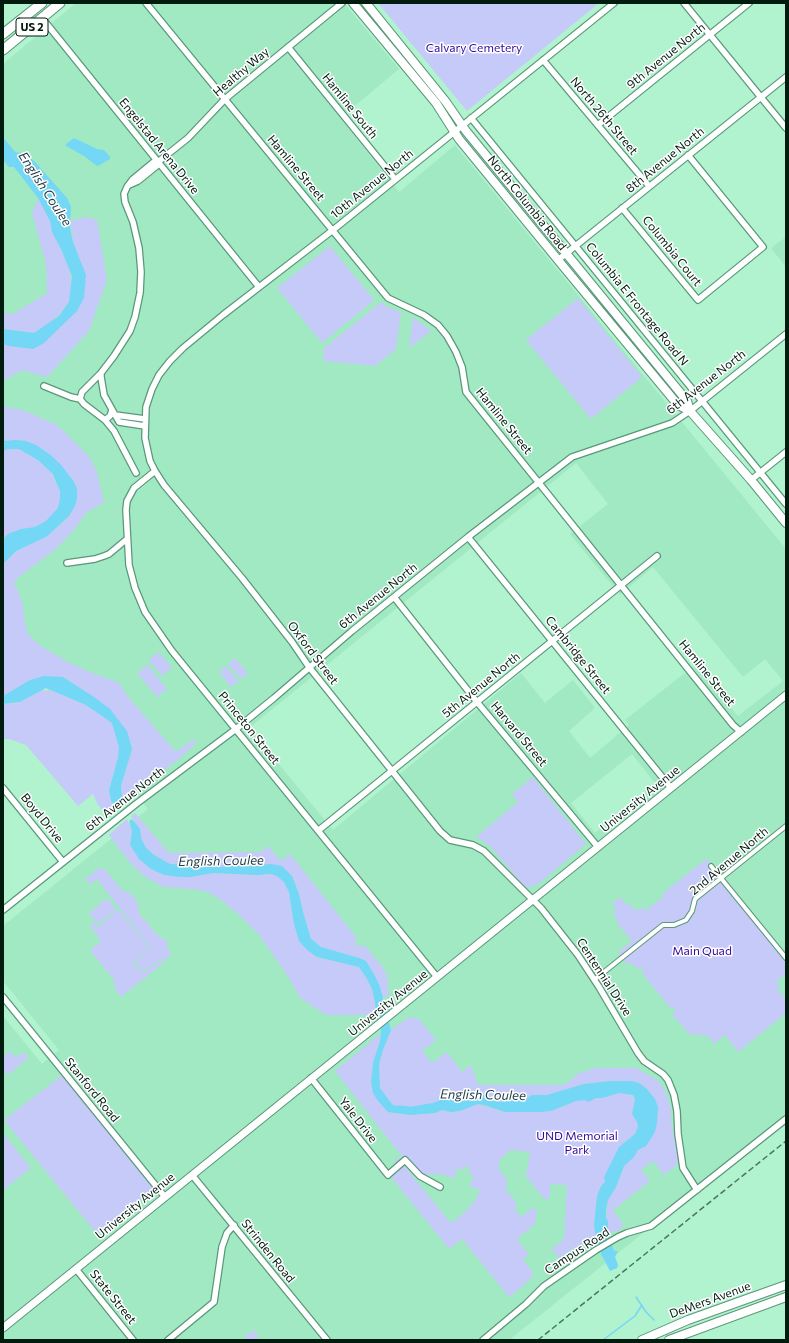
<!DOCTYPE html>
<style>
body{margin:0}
#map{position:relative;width:789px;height:1343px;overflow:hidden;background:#b1f2cf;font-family:Commissioner,sans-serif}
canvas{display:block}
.frame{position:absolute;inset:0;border:4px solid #021b0f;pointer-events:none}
</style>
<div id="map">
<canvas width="789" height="1343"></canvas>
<div class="frame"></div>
</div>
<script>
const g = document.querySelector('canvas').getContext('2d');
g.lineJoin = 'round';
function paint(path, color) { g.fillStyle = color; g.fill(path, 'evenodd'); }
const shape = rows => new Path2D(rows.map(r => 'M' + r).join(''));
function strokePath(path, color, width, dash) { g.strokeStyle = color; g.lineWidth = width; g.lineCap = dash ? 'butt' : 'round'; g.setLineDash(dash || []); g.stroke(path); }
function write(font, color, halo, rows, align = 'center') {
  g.font = font + ' Commissioner,sans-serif'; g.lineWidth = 3; g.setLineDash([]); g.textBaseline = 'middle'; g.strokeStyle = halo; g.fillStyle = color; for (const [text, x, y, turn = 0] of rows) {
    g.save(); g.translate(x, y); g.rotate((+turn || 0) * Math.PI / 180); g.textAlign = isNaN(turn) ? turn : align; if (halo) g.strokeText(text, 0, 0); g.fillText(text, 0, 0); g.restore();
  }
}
paint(shape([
 [76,3,344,3,399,69,340,118,399,192,455,145,786,549,786,1119,509,1340,3,1340,3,1016,42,1064,59,1050,3,981,3,926,148,809,40,681,3,694,3,64],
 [576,463,608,504,570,534,620,595,653,567,743,677,765,659,783,681,738,716,695,665,625,720,629,725,590,758,569,731,595,708,573,680,545,703,521,673,333,830,249,728],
 [632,754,655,783,595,833,571,803],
 [786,237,786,267,771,248]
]), '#a0e9c2');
paint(shape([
 [378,3,599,3,467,111],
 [38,198,50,221,51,227,70,270,71,283,69,302,60,314,43,328,34,333,3,329,3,313,13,314,47,293,46,264,32,213],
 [86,217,97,220,107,280,89,331,47,377,22,370,3,381,3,344,24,348,83,299,70,221],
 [330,246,374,300,322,343,277,288],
 [578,298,642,377,591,419,526,340],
 [381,302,387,307,401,312,396,349,375,366,323,361,324,348],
 [413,317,431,331,409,348],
 [3,406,25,411,57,425,71,438,91,459,97,473,104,502,86,513,74,530,57,548,14,581,22,602,27,633,39,645,66,661,94,674,118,682,129,698,176,752,194,739,196,743,180,758,121,804,122,796,121,786,132,749,130,741,71,682,63,677,3,696,3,564,16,551,46,537,62,523,69,516,77,499,77,489,74,482,52,456,41,448,3,441],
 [8,449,19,449,38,460,51,472,60,491,60,499,58,508,46,521,40,525,8,534,3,539,3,451],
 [159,652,172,668,162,676,148,660],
 [235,658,248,673,241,679,228,664],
 [148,665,167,689,157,697,137,673],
 [226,666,239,681,231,687,219,672],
 [41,690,53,691,86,705,112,723,119,747,118,758,109,790,111,801,117,807,107,815,98,805,93,794,78,806,26,745,9,739,3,739,3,704,16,703,26,699],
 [533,777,586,844,541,882,531,887,524,886,489,845,476,837,518,802,512,794],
 [135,813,169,853,261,852,268,846,281,861,290,854,357,938,355,944,356,946,362,945,366,947,383,968,387,975,389,996,382,997,376,978,366,961,359,958,321,947,311,939,303,912,299,894,293,877,245,866,217,867,170,864,154,855,146,848,141,838,140,829,131,816],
 [127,819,132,831,130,845,191,877,213,873,257,875,271,874,277,876,284,882,289,892,294,924,299,941,317,957,359,967,366,977,372,989,375,1002,376,1015,326,1015,300,998,291,981,260,936,239,915,221,900,210,893,201,890,163,887,144,876,130,863,109,835,111,833],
 [706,859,786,958,786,974,776,982,780,986,777,989,786,999,786,1013,738,1052,725,1035,714,1044,708,1036,692,1034,690,1035,672,1014,676,1010,672,1006,670,1008,642,973,644,971,640,967,637,969,631,962,628,965,618,952,632,941,620,926,618,927,617,919,613,913,616,909,612,904,620,897,628,906,630,904,636,911,642,907,645,911,664,896,663,893],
 [100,867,107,872,123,891,130,893,137,901,140,916,147,921,150,927,162,939,167,939,167,946,171,955,168,958,161,960,145,970,142,971,138,967,135,962,150,947,97,879,90,884,85,879],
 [107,898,116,909,98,924,89,913],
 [118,909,149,947,133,962,137,968,142,972,144,972,162,961,166,961,121,997,114,987,115,985,114,980,90,950,101,941,90,926,93,921,98,927],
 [409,1017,419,1019,436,1040,422,1051,432,1063,447,1052,462,1072,471,1065,478,1085,561,1085,567,1083,579,1073,596,1068,636,1068,657,1080,664,1088,671,1108,671,1121,679,1163,664,1175,653,1161,641,1170,650,1181,613,1210,623,1224,621,1230,608,1233,608,1221,606,1218,608,1200,616,1187,625,1165,634,1157,638,1150,646,1146,658,1107,651,1094,639,1083,634,1081,611,1081,584,1084,547,1095,532,1095,528,1098,515,1098,502,1102,488,1099,482,1094,463,1091,440,1101,414,1108,396,1107,391,1103,380,1088,379,1064,383,1050,391,1030],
 [380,1034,380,1041,373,1063,371,1082,373,1093,388,1112,410,1115,435,1113,442,1110,454,1112,478,1104,505,1112,564,1106,575,1101,602,1098,619,1093,627,1093,635,1099,634,1107,638,1127,635,1134,619,1147,605,1182,601,1186,597,1196,594,1225,596,1239,574,1248,559,1258,552,1249,564,1239,567,1185,550,1184,550,1197,545,1200,526,1176,530,1152,511,1150,499,1160,499,1169,507,1180,506,1190,516,1202,515,1209,521,1217,531,1209,537,1208,535,1224,517,1239,529,1255,523,1260,534,1274,522,1287,509,1297,462,1239,449,1249,390,1176,394,1168,396,1156,451,1223,465,1212,475,1201,480,1190,469,1186,474,1176,468,1174,470,1169,465,1166,463,1170,458,1168,453,1179,445,1175,439,1174,422,1175,405,1160,335,1071],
 [10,1051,16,1058,23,1052,28,1058,8,1075,3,1069,3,1057],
 [65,1073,156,1187,97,1234,4,1120],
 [3,1133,31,1168,3,1190],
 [254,1330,259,1336,254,1340,246,1340,244,1337]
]), '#c6caf8');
paint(shape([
 [3,137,15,152,26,154,36,163,67,198,71,207,70,228,73,242,86,275,84,298,77,311,44,343,33,349,9,346,3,344,3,329,34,333,59,316,69,302,72,276,62,251,52,232,50,221,38,198,14,167,9,167,3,160],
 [74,138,97,149,104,150,110,157,110,159,98,166,97,166,84,156,66,146,66,144],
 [16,440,26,441,36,445,52,456,62,466,74,482,77,489,77,499,75,506,69,516,46,537,16,551,3,564,3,539,8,534,21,529,35,527,46,521,58,508,60,499,60,491,53,474,38,460,19,449,8,449,3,451,3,441],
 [44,676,63,677,94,697,110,709,127,731,132,749,121,786,122,796,121,804,117,807,111,801,109,790,118,758,119,747,112,723,86,705,46,688,20,702,3,704,3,696,30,680],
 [132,819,140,829,141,838,146,848,154,855,170,864,217,867,271,864,282,866,292,876,299,894,303,912,311,939,321,947,359,958,366,961,376,978,380,987,391,1030,383,1050,379,1064,380,1088,391,1103,396,1107,409,1107,433,1103,463,1091,482,1094,493,1101,502,1102,509,1096,515,1098,527,1098,532,1095,547,1095,584,1084,611,1081,632,1081,639,1083,647,1089,655,1099,658,1107,657,1123,655,1132,646,1146,638,1150,634,1157,624,1166,616,1187,608,1200,606,1210,606,1218,608,1221,608,1233,614,1251,618,1251,615,1257,618,1265,617,1268,610,1271,601,1254,601,1250,596,1239,594,1225,597,1196,601,1186,605,1182,604,1177,619,1147,635,1134,638,1127,637,1122,632,1114,635,1099,633,1095,619,1093,602,1098,596,1098,588,1102,586,1100,576,1101,551,1111,540,1112,505,1112,484,1105,478,1104,460,1111,451,1112,442,1110,435,1113,410,1115,388,1112,378,1101,373,1093,371,1082,373,1063,380,1041,381,1030,376,1015,375,1002,372,989,366,977,359,967,317,957,307,950,299,941,294,924,289,892,284,882,277,876,271,874,257,875,213,873,191,877,179,877,164,875,151,869,139,859,130,845,132,831,129,821]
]), '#74d7f5');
strokePath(shape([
 [395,1106,409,1107],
 [636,1297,646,1312,654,1320],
 [603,1340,635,1316,642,1305]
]), '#74d7f5', 1.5);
const pedestrian = shape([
 [711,866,786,958],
 [594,980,663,925,674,925,686,920,692,911,695,899,786,826]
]);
const minor = shape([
 [146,3,388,298,424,315,438,325,447,336,456,352,462,367,466,392,733,725,741,732],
 [614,3,333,230,223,315,183,348,170,361,159,375,152,389,146,407,145,438,150,461,155,471,164,485,242,578,292,642,309,667,440,831,450,840,473,845,484,851,541,908,578,955,599,987,638,1053,644,1061,663,1074,668,1080,674,1095,677,1111,678,1134,683,1168,697,1190],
 [684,3,786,128],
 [42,18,259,287],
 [288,47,395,179],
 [543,60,649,186],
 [471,118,786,504],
 [598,125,749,3],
 [158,162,188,138,225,99,342,3],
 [129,185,138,181,159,164],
 [622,208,698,300,763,247,688,155],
 [558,260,786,77],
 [101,373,82,392,80,399,84,404,105,420],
 [44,386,71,397,80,399],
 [112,410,110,416,105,420,114,431,136,473],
 [115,415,145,419],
 [145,426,119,422,104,395,101,377,101,373,114,356,130,331,135,317,140,293,141,272,139,248,133,222,125,202,124,194,127,187,133,179,156,160],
 [155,471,134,488,127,501,126,510,129,565,135,588,145,612,172,651,437,977],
 [751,480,786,452],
 [468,537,671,788],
 [67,563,95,559,104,556,109,554,127,539],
 [394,597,477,702,598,847],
 [3,788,63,862],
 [319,830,657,556],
 [3,910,136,804,236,729,274,698,352,631,468,537,572,457,672,423,690,411,786,334],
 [3,997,165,1197],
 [311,1078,388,1175],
 [389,1174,405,1160,420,1176,440,1187],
 [192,1175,327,1340],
 [76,1269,133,1340],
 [168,1340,214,1302,222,1247,227,1233,234,1225],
 [483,1340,526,1304,544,1286,596,1250,618,1237,627,1233,651,1226,786,1119]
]);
const tertiary = shape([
 [3,1328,786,695]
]);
const secondary = shape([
 [353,3,436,103,459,139,563,266,678,405,690,411],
 [366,3,446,102,466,131,687,401,690,411,751,480,786,523],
 [642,1340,688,1320,786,1285],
 [669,1340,786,1297]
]);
const trunk = shape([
 [3,34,42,3],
 [3,50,60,3]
]);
strokePath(pedestrian, '#599878', 6);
strokePath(minor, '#599878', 8);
strokePath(tertiary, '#599878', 9);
strokePath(secondary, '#599878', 10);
strokePath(trunk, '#599878', 11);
strokePath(pedestrian, '#fff', 4);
strokePath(minor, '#fff', 5.5);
strokePath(tertiary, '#fff', 7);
strokePath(secondary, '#fff', 8);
strokePath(trunk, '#fff', 9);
strokePath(shape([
 [538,1340,786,1141]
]), '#4b755f', 1.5, [6, 3]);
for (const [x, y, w] of [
 [32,27,32]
]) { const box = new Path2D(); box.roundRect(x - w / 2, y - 9, w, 18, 3); g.fillStyle = '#fff'; g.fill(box); strokePath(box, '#021b0f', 1); }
write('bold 11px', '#021b0f', null, [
 ["US 2",32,27]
]);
write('12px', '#33099b', '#fff', [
 ["Calvary Cemetery",474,48],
 ["Main Quad",702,951],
 ["UND Memorial",577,1136],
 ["Park",577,1150]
]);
write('12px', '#021b0f', '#fff', [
 ["9th Avenue North",666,56,-39],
 ["Healthy Way",241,72,-40],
 ["Hamline South",350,106,51],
 ["North 26th Street",604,116,50],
 ["Engelstad Arena Drive",159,146,51],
 ["8th Avenue North",665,160,-39],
 ["Hamline Street",296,168,50],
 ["10th Avenue North",372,184,-39],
 ["North Columbia Road",527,203,51],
 ["Columbia Court",672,251,51],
 ["Columbia E Frontage Road N",637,304,51],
 ["6th Avenue North",706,382,-38],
 ["Hamline Street",504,421,51],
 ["6th Avenue North",378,596,-39],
 ["Oxford Street",313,653,53],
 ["Cambridge Street",578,655,51],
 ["Hamline Street",707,673,51],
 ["5th Avenue North",481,685,-39],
 ["Princeton Street",249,728,51],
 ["Harvard Street",519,734,50],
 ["6th Avenue North",125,799,-38],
 ["University Avenue",640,799,-39],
 ["Boyd Drive",42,818,51],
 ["2nd Avenue North",729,861,-40],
 ["Centennial Drive",604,977,57],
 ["University Avenue",388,1003,-39],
 ["Stanford Road",92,1090,51],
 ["Yale Drive",358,1120,52],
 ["University Avenue",135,1206,-39],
 ["Strinden Road",268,1251,51],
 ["Campus Road",577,1251,-33],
 ["State Street",113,1297,51],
 ["DeMers Avenue",710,1300,-20]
]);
write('italic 13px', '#1c3b44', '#fff', [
 ["English Coulee",45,189,57],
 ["English Coulee",221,861,-1],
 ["English Coulee",483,1095,1]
]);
</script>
